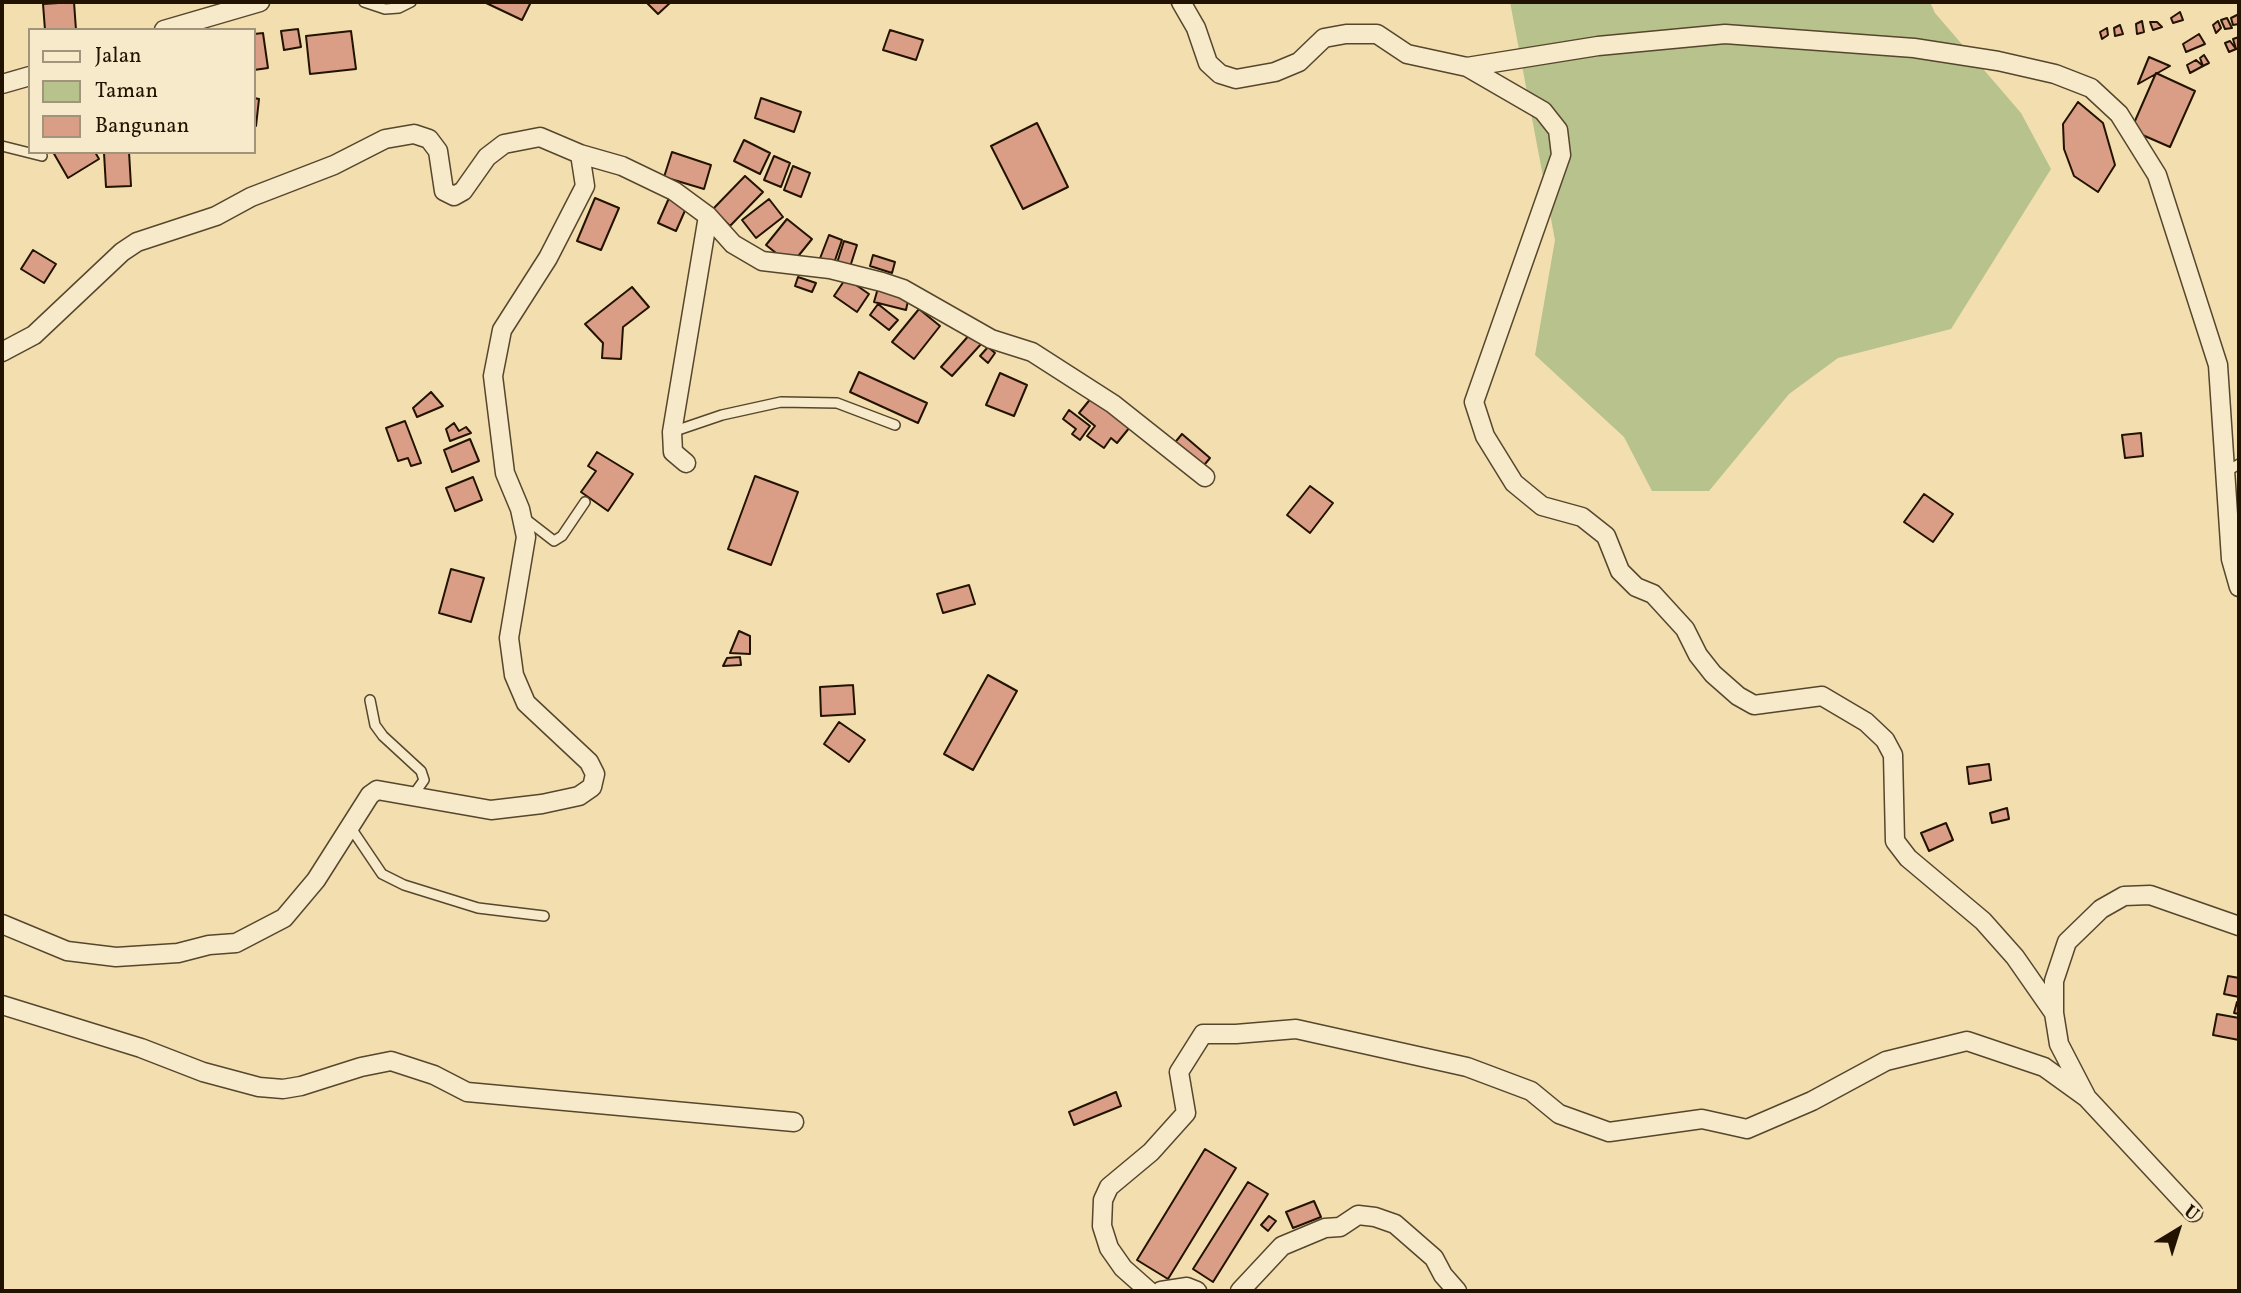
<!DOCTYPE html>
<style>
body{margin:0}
#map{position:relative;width:2241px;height:1293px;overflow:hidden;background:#f2deaf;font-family:Vollkorn,serif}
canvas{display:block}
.frame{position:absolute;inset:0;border:4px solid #221300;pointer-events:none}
.legend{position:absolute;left:28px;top:28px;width:228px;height:126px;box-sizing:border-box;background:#f7eacb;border:2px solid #a2947a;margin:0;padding:9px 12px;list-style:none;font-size:21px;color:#221300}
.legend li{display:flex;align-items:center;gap:14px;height:35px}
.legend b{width:35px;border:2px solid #a2947a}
.north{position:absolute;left:2143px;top:1195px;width:70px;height:70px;-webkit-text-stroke:5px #f7eacb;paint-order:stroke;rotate:38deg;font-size:19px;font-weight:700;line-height:28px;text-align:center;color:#221300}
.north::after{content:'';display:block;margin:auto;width:24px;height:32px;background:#221300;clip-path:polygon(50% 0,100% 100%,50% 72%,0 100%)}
</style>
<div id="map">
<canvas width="2241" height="1293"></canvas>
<div class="frame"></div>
<ul class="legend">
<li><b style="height:9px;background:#f7eacb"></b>Jalan</li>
<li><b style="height:19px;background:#b7c28d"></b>Taman</li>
<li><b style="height:19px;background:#da9d86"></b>Bangunan</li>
</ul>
<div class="north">U</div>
</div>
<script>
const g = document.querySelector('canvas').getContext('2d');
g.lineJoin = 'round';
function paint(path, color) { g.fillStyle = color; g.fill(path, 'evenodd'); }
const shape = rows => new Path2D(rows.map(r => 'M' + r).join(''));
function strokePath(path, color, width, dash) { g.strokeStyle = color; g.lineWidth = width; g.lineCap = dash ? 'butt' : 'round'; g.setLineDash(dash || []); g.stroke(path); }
paint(shape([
 [1510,2,1930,2,1935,13,2021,113,2051,169,1951,329,1838,358,1789,394,1709,491,1652,491,1624,437,1535,355,1555,240]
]), '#b7c28d');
const building = shape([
 [74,2,76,30,45,30,43,4,74,2],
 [484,2,531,2,522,20,484,2],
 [646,2,671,2,658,14,646,2],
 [2180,12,2183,20,2173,23,2171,18,2180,12],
 [2239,14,2239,24,2233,25,2231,18,2239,14],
 [2227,18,2232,28,2225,29,2221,20,2227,18],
 [2142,21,2144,32,2137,34,2136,24,2142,21],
 [2218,21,2221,28,2216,33,2213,25,2218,21],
 [2150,22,2157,22,2162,27,2153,30,2150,22],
 [2120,25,2123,34,2115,36,2114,28,2120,25],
 [2107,28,2108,35,2102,39,2100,32,2107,28],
 [298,29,301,47,284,50,281,31,298,29],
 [890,30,923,40,916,60,883,50,890,30],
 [351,31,356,69,310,74,306,36,351,31],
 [263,33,268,68,254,70,254,34,263,33],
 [2199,34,2205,44,2186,52,2183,44,2199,34],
 [2239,37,2239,49,2236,49,2233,39,2239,37],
 [2230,41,2236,49,2229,52,2225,43,2230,41],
 [2204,55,2209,63,2203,66,2200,58,2204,55],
 [2149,57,2170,66,2138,84,2149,57],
 [2196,60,2203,66,2190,73,2187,65,2196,60],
 [2156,73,2195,91,2170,147,2131,130,2156,73],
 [254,98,259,99,256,126,254,126,254,98],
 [761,98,801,112,794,132,755,118,761,98],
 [2078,102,2103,123,2115,165,2098,192,2074,176,2064,149,2063,124,2078,102],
 [1037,123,1068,187,1023,209,991,146,1037,123],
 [744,140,770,153,760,174,734,161,744,140],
 [53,152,95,152,99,159,68,178,53,152],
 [129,152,131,186,106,187,104,153,129,152],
 [672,152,711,165,704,189,664,177,672,152],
 [774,156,790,163,781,187,764,180,774,156],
 [793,166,810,173,801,197,784,190,793,166],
 [745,176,763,192,730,226,713,209,745,176],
 [595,198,619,208,601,250,577,241,595,198],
 [669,198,687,206,676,231,658,223,669,198],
 [769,199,783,217,756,238,742,220,769,199],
 [787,219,812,239,791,265,766,245,787,219],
 [829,235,842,240,833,266,819,261,829,235],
 [844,241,857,245,850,267,837,263,844,241],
 [33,250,56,264,44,283,21,269,33,250],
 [873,255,895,262,892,273,870,266,873,255],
 [798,277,816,283,812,292,795,286,798,277],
 [846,278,869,294,857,312,834,296,846,278],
 [632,287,649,307,623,327,621,359,602,358,603,343,585,324,632,287],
 [878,288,909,296,906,310,874,302,878,288],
 [878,304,898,320,889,330,870,315,878,304],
 [919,309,940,326,914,359,892,342,919,309],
 [971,333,982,343,952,376,941,367,971,333],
 [988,347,995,353,988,363,980,356,988,347],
 [859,372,927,403,918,423,850,392,859,372],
 [1000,373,1027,385,1014,416,986,405,1000,373],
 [431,392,443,406,417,417,413,408,431,392],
 [1092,397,1130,427,1117,443,1111,438,1104,448,1087,436,1095,426,1079,413,1092,397],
 [1069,410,1090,426,1080,440,1072,434,1076,429,1063,419,1069,410],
 [405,421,421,463,411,466,408,458,398,461,386,428,405,421],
 [454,423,459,431,466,427,471,433,450,441,446,429,454,423],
 [2141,433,2143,456,2125,458,2122,435,2141,433],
 [1182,434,1210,458,1200,470,1172,446,1182,434],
 [470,439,479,461,452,472,444,450,470,439],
 [597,452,633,474,608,511,581,492,596,471,588,466,597,452],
 [755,476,798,492,771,565,728,549,755,476],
 [473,477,482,500,455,511,446,488,473,477],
 [1310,486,1333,503,1310,533,1287,515,1310,486],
 [1924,494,1953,514,1933,542,1904,522,1924,494],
 [451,569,484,578,471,622,439,613,451,569],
 [969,585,975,604,943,613,937,594,969,585],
 [739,631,750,636,750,654,730,653,739,631],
 [740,657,741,665,723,666,727,658,740,657],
 [988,675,1017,691,973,770,944,754,988,675],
 [853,685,855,714,821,716,820,687,853,685],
 [839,722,865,740,849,762,824,744,839,722],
 [1989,764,1991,780,1969,784,1967,767,1989,764],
 [2007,808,2009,819,1992,823,1990,813,2007,808],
 [1946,823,1953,840,1929,851,1921,833,1946,823],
 [2228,976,2239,978,2239,997,2224,994,2228,976],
 [2237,1002,2239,1002,2239,1014,2234,1013,2237,1002],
 [2217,1014,2239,1018,2239,1040,2213,1035,2217,1014],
 [1116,1092,1121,1106,1074,1125,1069,1112,1116,1092],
 [1205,1149,1236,1168,1168,1279,1137,1260,1205,1149],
 [1248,1182,1268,1194,1213,1282,1193,1269,1248,1182],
 [1314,1201,1321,1217,1293,1228,1286,1212,1314,1201],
 [1269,1216,1276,1221,1268,1231,1261,1225,1269,1216]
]);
paint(building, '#da9d86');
strokePath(building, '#221300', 2);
const lane = shape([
 [364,2,385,9,399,8,411,2],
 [2,146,42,156],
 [672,432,722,415,781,402,837,403,895,425],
 [2226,472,2239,464],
 [523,517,554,541,562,536,585,502],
 [370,700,375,725,383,736,421,771,424,780,414,794],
 [351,828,382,874,404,885,478,908,544,916]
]);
const street = shape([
 [1181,2,1196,28,1208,63,1220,74,1236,79,1275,72,1299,62,1324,38,1346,34,1377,34,1407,54,1467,67,1598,46,1725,34,1914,48,1998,61,2055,74,2091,88,2119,114,2157,175,2218,365,2231,559,2239,587],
 [164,30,260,2],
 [1467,67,1543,111,1558,130,1561,155,1474,402,1485,436,1514,483,1542,506,1582,517,1606,536,1620,571,1636,587,1653,594,1685,629,1698,655,1713,674,1738,696,1754,705,1822,696,1866,722,1885,740,1893,755,1895,841,1908,858,1983,921,2015,957,2054,1013],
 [2,84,30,76],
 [580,154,622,166,674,191,708,216,733,244,762,261,830,269,882,282,903,289,991,339,1032,352,1113,404,1205,477],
 [2,352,34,335,122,252,137,242,216,216,251,197,334,165,385,139,414,134,429,139,438,151,444,191,454,196,463,191,487,157,504,144,540,137,580,154,585,186,548,258,502,330,493,376,505,473,520,509,526,537,509,638,514,675,526,703,589,762,595,774,592,787,579,796,542,804,491,810,377,790,370,795,316,880,284,918,236,943,209,945,178,953,116,957,67,951,2,924],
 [686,463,673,452,672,432,708,216],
 [2,1005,141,1048,203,1072,259,1087,283,1089,301,1086,361,1067,391,1061,434,1075,467,1092,794,1122],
 [2193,1212,2087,1098,2059,1044,2054,1013,2054,981,2067,942,2101,909,2124,896,2150,895,2239,926],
 [1149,1291,1123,1268,1109,1248,1102,1226,1103,1200,1109,1187,1151,1152,1186,1113,1179,1072,1203,1034,1236,1034,1296,1029,1467,1067,1531,1091,1559,1114,1609,1132,1702,1119,1747,1129,1812,1101,1886,1061,1967,1041,2044,1067,2087,1098],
 [1161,1291,1187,1287,1197,1291],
 [1240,1291,1282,1246,1325,1228,1340,1227,1358,1215,1375,1217,1395,1224,1434,1258,1443,1275,1457,1291]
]);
strokePath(lane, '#56462c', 12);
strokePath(street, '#56462c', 21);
strokePath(lane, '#f7eacb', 9);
strokePath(street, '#f7eacb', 18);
</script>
